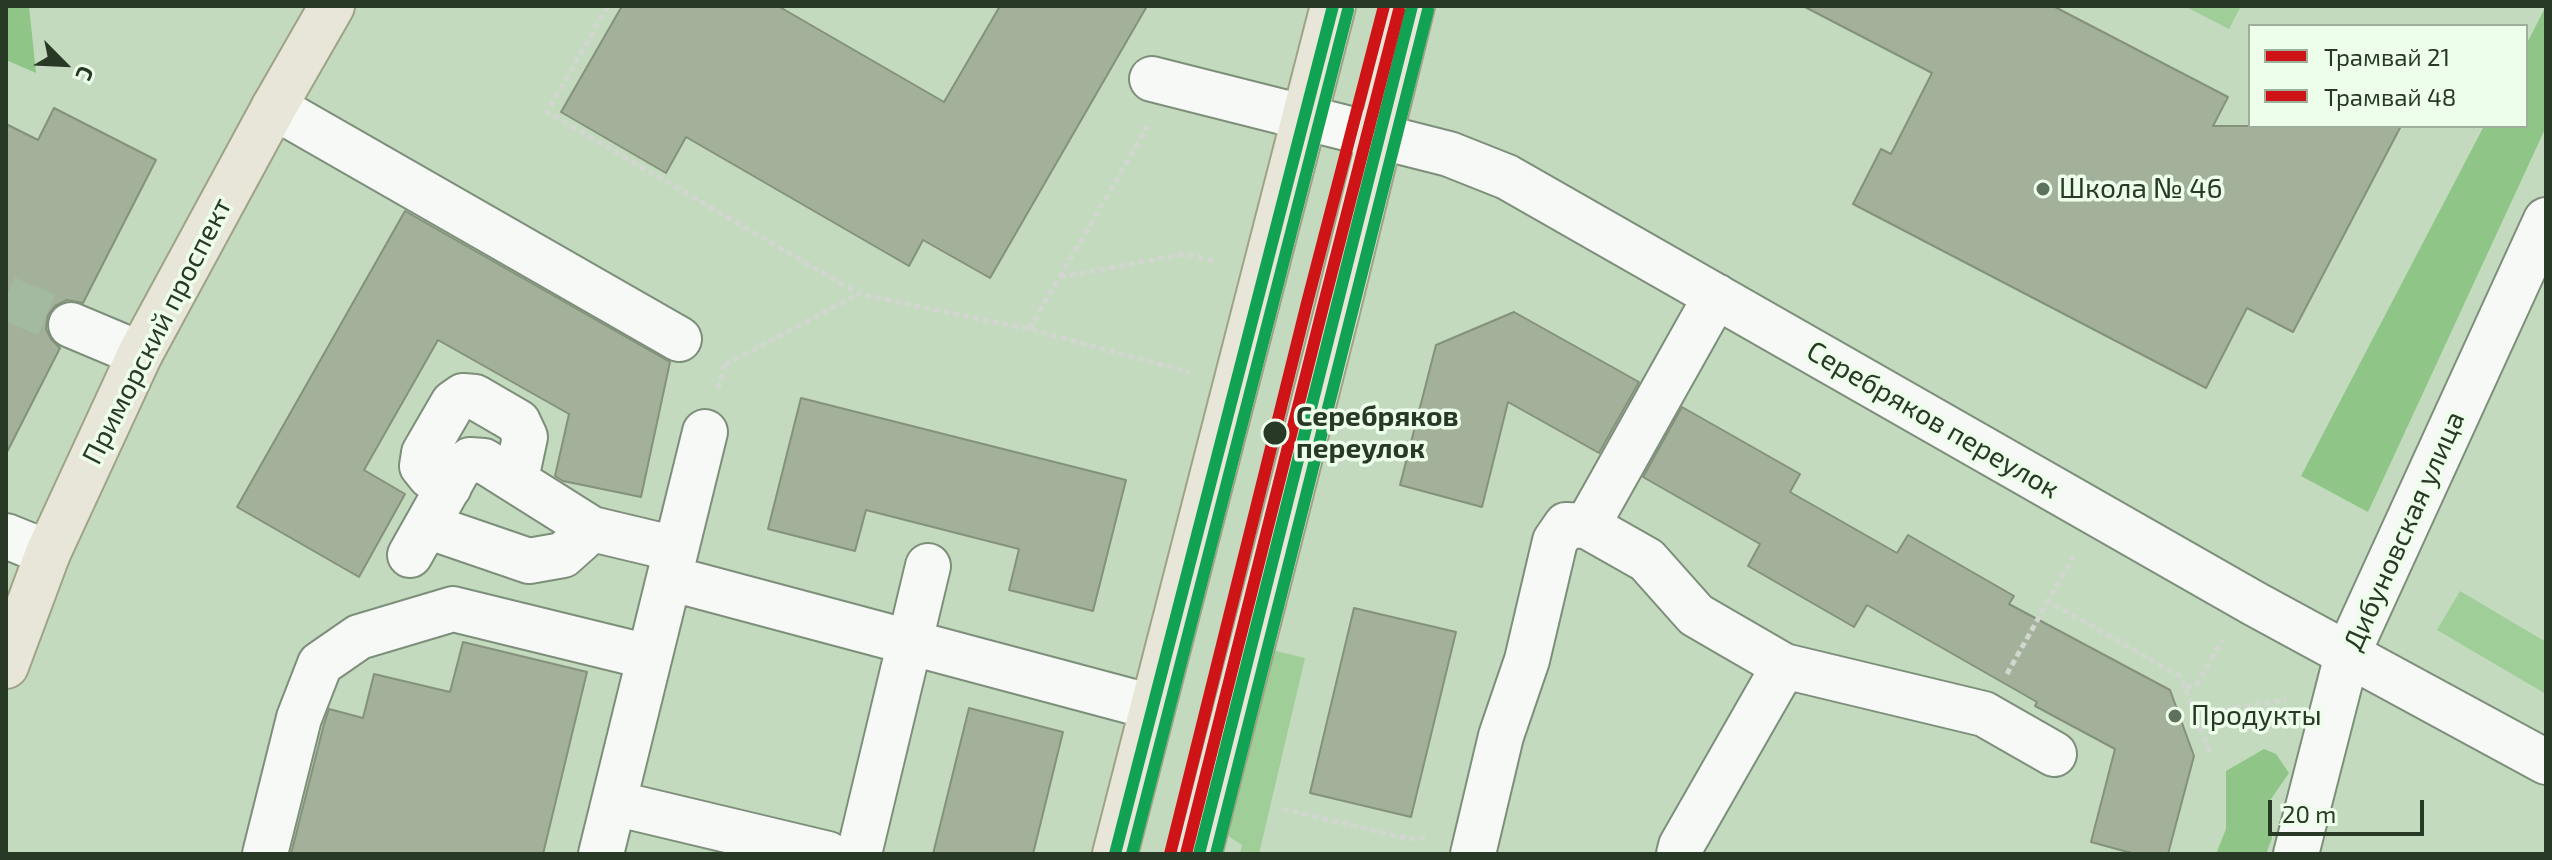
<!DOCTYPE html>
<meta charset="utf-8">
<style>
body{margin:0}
#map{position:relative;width:2552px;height:860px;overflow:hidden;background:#c3dabf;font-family:"Exo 2",sans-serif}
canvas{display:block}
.frame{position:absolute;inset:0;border:8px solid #283926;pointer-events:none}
.legend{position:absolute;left:2248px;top:24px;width:280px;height:104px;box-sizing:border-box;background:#edfeea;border:2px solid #9eaf9c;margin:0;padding:10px 14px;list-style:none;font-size:24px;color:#283926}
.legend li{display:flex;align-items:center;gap:16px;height:40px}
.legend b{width:40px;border:2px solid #9eaf9c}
.north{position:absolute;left:24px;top:24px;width:80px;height:80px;-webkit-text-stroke:6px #edfeea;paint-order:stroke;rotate:114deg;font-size:22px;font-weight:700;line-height:32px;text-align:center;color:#283926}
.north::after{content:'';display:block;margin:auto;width:28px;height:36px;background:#283926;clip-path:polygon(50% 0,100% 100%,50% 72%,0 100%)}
.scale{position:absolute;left:2268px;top:800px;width:156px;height:36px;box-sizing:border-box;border:4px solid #283926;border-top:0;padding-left:10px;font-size:24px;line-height:28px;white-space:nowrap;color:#283926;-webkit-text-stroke:6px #edfeea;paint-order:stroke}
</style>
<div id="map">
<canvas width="2552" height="860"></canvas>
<div class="frame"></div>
<ul class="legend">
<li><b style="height:10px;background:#ce1417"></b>Трамвай 21</li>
<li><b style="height:10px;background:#ce1417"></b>Трамвай 48</li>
</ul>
<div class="north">С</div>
<div class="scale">20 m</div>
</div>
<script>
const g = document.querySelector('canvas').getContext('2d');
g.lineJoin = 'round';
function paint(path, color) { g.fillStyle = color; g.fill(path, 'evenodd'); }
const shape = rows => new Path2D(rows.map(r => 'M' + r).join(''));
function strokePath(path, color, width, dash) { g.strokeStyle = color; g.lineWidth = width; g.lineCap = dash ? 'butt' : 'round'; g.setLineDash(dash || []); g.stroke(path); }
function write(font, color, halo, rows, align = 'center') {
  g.font = font + ' "Exo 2",sans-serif'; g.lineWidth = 7; g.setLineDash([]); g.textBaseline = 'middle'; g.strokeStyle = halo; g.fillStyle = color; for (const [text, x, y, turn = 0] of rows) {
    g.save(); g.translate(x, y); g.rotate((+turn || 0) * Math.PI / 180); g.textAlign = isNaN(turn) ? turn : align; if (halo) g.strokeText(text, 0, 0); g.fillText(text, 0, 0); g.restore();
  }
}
paint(shape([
 [2184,6,2241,6,2229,29],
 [2460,591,2546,642,2546,694,2437,630],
 [1272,650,1305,658,1259,854,1240,854,1242,845,1225,834]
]), '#a0ce98');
paint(shape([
 [6,6,29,6,36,73,6,60],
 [2546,6,2546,127,2368,512,2301,476,2484,126,2526,126,2526,45],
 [2264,749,2276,754,2289,773,2269,802,2272,838,2266,854,2216,854,2226,829,2226,771]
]), '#8fc687');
const building = shape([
 [622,6,778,6,944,102,1000,6,1147,6,990,278,923,240,909,266,686,137,666,173,561,112,622,6],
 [1803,6,2053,6,2228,97,2213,126,2401,126,2293,332,2247,308,2206,388,1853,204,1881,149,1891,154,1932,73,1803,6],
 [54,108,156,160,83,303,67,300,55,306,48,315,46,329,51,339,60,348,6,454,6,124,38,140,54,108],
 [405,211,670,362,641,497,563,481,555,476,569,414,438,340,364,470,405,494,359,577,237,507,405,211],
 [1514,312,1639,382,1599,453,1508,402,1482,507,1400,485,1436,345,1514,312],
 [801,398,1126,480,1093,611,1009,590,1019,549,866,510,855,551,768,529,801,398],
 [1682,407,1800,474,1790,492,1897,553,1908,535,2014,596,2009,604,2170,690,2194,756,2168,854,2135,854,2091,842,2115,749,2035,706,2037,702,1867,605,1854,627,1748,566,1760,544,1643,477,1682,407],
 [1354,608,1456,632,1411,817,1310,793,1354,608],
 [463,642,587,672,543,854,291,854,324,724,329,709,363,718,374,674,450,692,463,642],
 [969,708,1063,732,1033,854,933,854,969,708]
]);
paint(building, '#a3b19a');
strokePath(building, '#85927b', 2);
strokePath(shape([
 [6,298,71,325]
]), '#a4baa0', 44, [44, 22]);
const minor = shape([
 [1152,79,1449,154,1507,177,2255,604,2546,762],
 [274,107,679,339],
 [71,325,140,354],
 [449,487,430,476,422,466,424,453,453,403,463,396,475,397,518,422,525,437,516,479],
 [427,526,529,561,563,555,592,529],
 [1587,526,1716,296],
 [6,536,48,553],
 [410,555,459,468,470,460,484,461,592,529,676,549],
 [669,578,1152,707],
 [614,803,828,854],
 [265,854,299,718,320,664,359,637,453,609,649,657],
 [601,854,705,432],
 [859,854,928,566],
 [1473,854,1501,736,1527,660,1555,541,1566,525,1587,526,1647,560,1696,615,1784,666,1984,714,2054,754],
 [1679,854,1681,846,1784,666],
 [2296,854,2347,655,2546,220]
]);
const major = shape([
 [6,666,48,553,140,354,274,107,332,6],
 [1115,854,1333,6],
 [1199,854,1337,311,1412,6]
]);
strokePath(minor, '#7d8f7a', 48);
strokePath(major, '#9fa386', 48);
strokePath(shape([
 [608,6,547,112,859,294,1029,329,1189,372],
 [1060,277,1185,254,1218,262],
 [1029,329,1148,126],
 [725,365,858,294],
 [718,389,724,365],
 [2074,555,2048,601,2181,677,2211,756],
 [2007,674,2048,601],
 [2186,688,2197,684,2222,640],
 [2195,714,2286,700],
 [1283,809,1409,839,1428,837]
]), '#d1d7cf', 5, [6, 4]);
strokePath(minor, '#f6f9f5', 44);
strokePath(major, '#e7e6d8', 44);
strokePath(shape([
 [1115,854,1333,6],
 [1199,854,1412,6]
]), '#11a253', 12);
strokePath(shape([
 [1132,854,1348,10],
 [1216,854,1428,10]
]), '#11a253', 12);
strokePath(shape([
 [1170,854,1307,303,1384,6]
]), '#ce1417', 12);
strokePath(shape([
 [1186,854,1323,307,1399,10]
]), '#ce1417', 12);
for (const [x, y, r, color] of [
 [2043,189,8,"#5e715c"],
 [1275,433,13,"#283926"],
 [2175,716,8,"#5e715c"]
]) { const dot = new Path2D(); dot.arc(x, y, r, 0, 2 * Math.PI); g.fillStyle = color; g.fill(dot); strokePath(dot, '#edfeea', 3); }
write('28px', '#283926', '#edfeea', [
 ["Школа № 46",2059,189],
 ["Продукты",2191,716]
], 'left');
write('28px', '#283926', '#edfeea', [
 ["Приморский проспект",157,331,-63],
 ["Серебряков переулок",1933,420,30],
 ["Дибуновская улица",2404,531,-66]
]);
write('bold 28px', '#283926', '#edfeea', [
 ["Серебряков",1296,417],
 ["переулок",1296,449]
], 'left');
</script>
